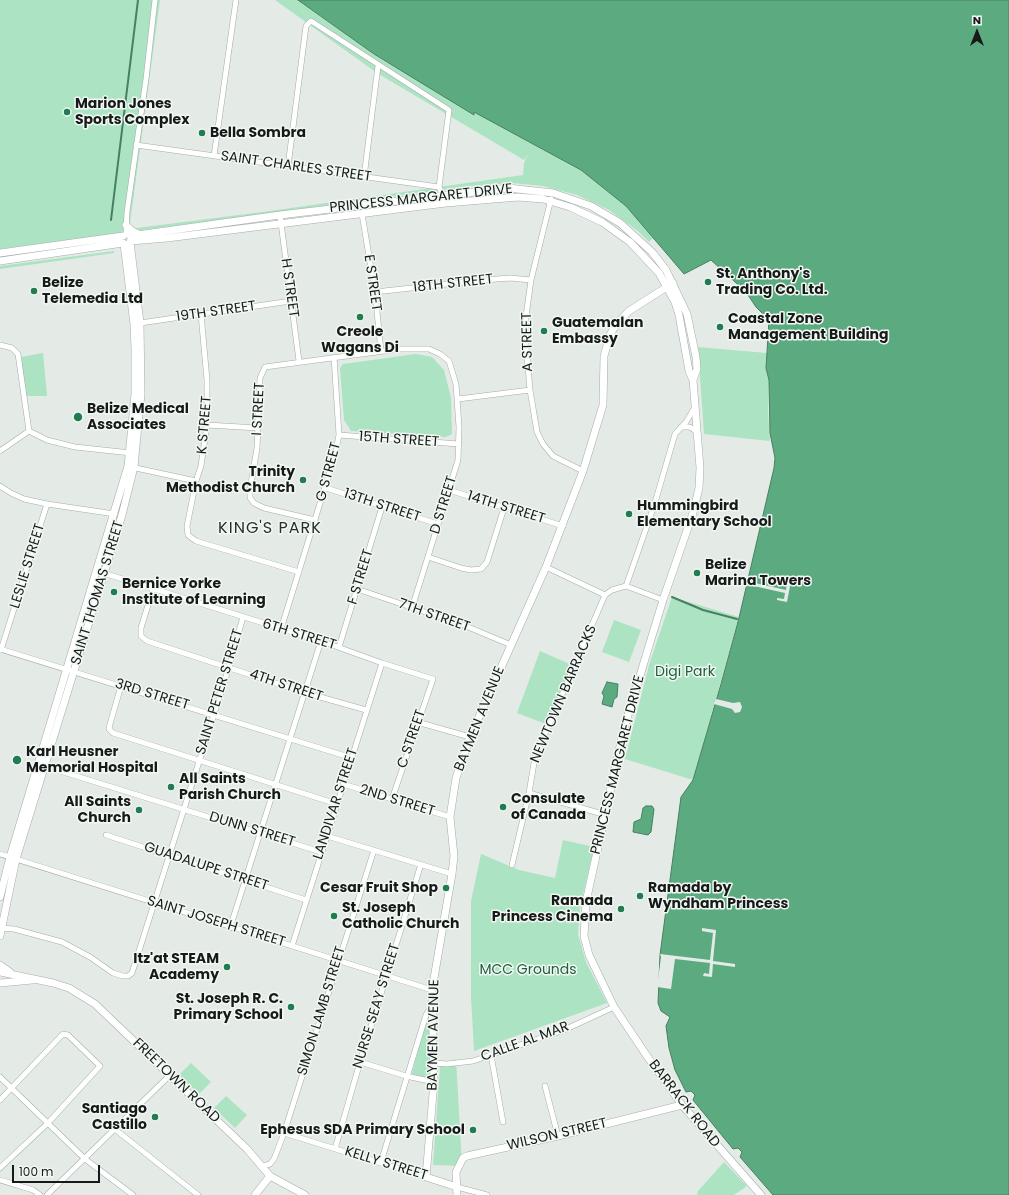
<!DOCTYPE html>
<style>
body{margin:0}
#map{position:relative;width:1009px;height:1195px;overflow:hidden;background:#e4ebe6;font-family:Poppins,sans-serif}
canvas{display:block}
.north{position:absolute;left:957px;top:12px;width:40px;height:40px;-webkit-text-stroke:3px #f1f8f3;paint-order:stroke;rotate:0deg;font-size:11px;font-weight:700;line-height:16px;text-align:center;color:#171a18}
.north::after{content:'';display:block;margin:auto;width:14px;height:18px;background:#171a18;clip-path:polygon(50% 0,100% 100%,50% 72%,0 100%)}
.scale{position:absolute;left:12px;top:1165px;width:88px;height:18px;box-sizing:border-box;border:2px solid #171a18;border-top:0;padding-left:5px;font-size:12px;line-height:14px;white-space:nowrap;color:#171a18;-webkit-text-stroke:3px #f1f8f3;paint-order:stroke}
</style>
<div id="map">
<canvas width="1009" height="1195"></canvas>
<div class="north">N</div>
<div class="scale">100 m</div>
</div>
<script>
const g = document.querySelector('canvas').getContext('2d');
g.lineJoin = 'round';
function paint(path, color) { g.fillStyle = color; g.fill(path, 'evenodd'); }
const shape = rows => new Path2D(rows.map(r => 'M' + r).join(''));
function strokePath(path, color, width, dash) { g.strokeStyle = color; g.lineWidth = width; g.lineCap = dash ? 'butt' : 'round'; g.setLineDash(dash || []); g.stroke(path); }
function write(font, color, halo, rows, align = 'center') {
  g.font = font + ' Poppins,sans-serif'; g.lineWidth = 3; g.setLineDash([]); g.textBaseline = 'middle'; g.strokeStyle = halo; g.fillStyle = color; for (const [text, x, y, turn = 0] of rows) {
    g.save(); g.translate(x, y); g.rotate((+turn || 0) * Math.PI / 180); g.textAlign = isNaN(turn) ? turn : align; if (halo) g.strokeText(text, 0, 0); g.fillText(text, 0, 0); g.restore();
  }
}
paint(shape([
 [0,0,160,0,130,223,133,227,137,228,270,211,523,175,524,163,528,154,524,160,377,73,275,0,298,0,381,59,581,170,626,206,653,238,649,242,639,232,609,210,577,195,543,186,512,183,472,186,0,249],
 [114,251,114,253,0,269,0,266],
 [698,347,767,353,766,368,769,380,768,411,770,441,704,434],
 [43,353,47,396,24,396,21,357],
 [416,354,432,357,444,370,451,398,452,434,446,437,351,431,344,420,340,368,343,364],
 [672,597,739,617,693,780,625,759,649,665],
 [614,620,641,630,629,662,602,652],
 [540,651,572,665,546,724,517,713],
 [563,840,594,847,580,908,578,934,586,962,607,1003,474,1051,471,997,471,901,481,854,519,870,555,878],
 [428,1012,429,1012,432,1069,430,1082,411,1077],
 [456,1059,462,1166,433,1165,440,1066],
 [191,1063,211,1082,199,1094,179,1075],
 [226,1096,247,1115,235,1128,214,1108],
 [724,1162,747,1186,734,1195,697,1195,698,1191]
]), '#ace3c2');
const water = shape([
 [298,0,1009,0,1009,1195,773,1195,740,1157,742,1152,738,1148,733,1149,693,1100,695,1095,691,1091,686,1092,675,1070,669,1048,666,1026,670,1017,661,1011,658,1003,660,955,681,797,693,780,721,684,738,622,774,468,775,458,770,433,769,380,766,368,769,320,756,307,746,292,711,260,684,274,626,206,581,170,474,112,474,115,374,54,298,0],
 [607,682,618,684,617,697,614,699,612,707,602,704,604,696,602,693,607,682],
 [646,806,652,806,654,809,651,832,648,835,633,832,634,822,641,819,643,808,646,806]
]);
paint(water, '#5cab80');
strokePath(water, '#478061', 1);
paint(shape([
 [781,580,791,581,787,602,777,600,777,598,784,599,785,593,745,584,746,581,786,590,787,583,780,582],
 [716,699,733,703,740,702,742,707,740,712,735,713,732,709,714,704],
 [702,928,716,930,713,961,735,964,735,967,713,964,712,977,703,976,704,973,709,974,710,963,675,959,671,989,657,987,661,957,660,954,710,960,713,933,702,931]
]), '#e4ebe6');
strokePath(shape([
 [111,220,138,0],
 [672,597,703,610,737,619]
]), '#478061', 2);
const street = shape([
 [136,145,439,187,446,203],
 [214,156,236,0],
 [288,166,306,26,311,21,449,110,439,187],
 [364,177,378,66],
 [551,199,531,280,526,316,526,345,530,390,537,432,543,444,553,456,583,471],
 [362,214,375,292,381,351],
 [280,215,299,361],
 [126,234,127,212,146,79,155,0],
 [375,292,484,280,510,278,531,280],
 [201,314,207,380,207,425,201,466,196,481,187,526,188,535,196,541,299,572],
 [140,323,291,301],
 [0,345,12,348,18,354,29,431,47,440,75,447,131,453],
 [458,399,530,390],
 [207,425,258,428],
 [681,427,690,427,697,432],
 [339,435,459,444],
 [0,451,29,431],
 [131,467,196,481],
 [0,486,11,493,24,499,47,504,115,514],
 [326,488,438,524],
 [449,490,563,526],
 [315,520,264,508,254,503,250,498,250,490,257,448,260,378,265,367,399,349,429,349,440,354,449,361,456,384,459,427,458,460,412,608],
 [428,557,461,568,471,570,481,569,487,562,504,508],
 [546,567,605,595],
 [97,571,321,641,382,663,433,679,392,799],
 [626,586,654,506,675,434,686,422,695,407],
 [153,589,141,628,141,636,147,641,306,693,366,710],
 [357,589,461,624,511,645],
 [281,629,335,455,339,435,334,357],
 [339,647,382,507],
 [0,649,352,758],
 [1,650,47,504],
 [121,686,110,724,109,729,113,733,337,804],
 [417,722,470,737],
 [44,766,321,852],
 [343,784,450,817],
 [529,793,606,815],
 [106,835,306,900],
 [327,836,452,874],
 [0,854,432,990],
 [512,865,529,793,535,757,605,595,612,590,626,586,663,600],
 [0,928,14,929,62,942,90,957,113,973,123,976,128,976,132,973,229,667,243,617],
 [230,928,321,641],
 [292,946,382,663],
 [491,1055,503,1122],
 [360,1062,406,1076,434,1082],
 [433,1063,447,1064,473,1061,564,1030,614,1007],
 [0,1077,85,1159,133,1195],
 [545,1086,558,1136],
 [0,1100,63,1034,68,1035,100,1066,48,1123,0,1168],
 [116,1130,198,1195],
 [284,1133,426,1177],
 [335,1149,360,1062,421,864],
 [381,1162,426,1015,431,1007],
 [263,1166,270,1164,274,1159,284,1133,374,850],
 [0,1180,33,1190,40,1195],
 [457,1187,487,1195],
 [47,1195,169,1076]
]);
const secondary = shape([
 [126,225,132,231,138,234],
 [130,236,280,215,508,188,553,193,591,206,620,223,652,252,666,270,687,314,696,357,697,369,693,380],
 [131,241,167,238,446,203,518,197,543,199,570,207,602,222,630,242,659,273,675,302,679,315,689,371,693,380,700,468,699,488,693,513,663,600,624,728,586,902,584,936,589,955,614,1007,647,1056,682,1105,761,1195],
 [0,253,123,236],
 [0,261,123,243],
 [0,897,10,857,128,466,135,394,135,349,134,324,124,244],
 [0,936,16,859,122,515,134,467,141,394,140,323,130,242],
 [0,965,10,972],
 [0,972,53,983,69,988,95,1004,247,1149,270,1176,305,1195],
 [0,983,32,980],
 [457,1187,426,1177,434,1082,432,990,452,874,454,856,450,817,456,778,470,737,546,567,583,471,603,405,604,356,610,335,617,323,629,311,673,283],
 [255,1195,270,1176],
 [457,1195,456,1172,463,1158,467,1156,558,1136,682,1105]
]);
strokePath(street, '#a5aca8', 6);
strokePath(secondary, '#a5aca8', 8);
strokePath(street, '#fff', 5);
strokePath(secondary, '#fff', 7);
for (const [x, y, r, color] of [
 [67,112,4,"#217c51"],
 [202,133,4,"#217c51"],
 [708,282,4,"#217c51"],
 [34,291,4,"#217c51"],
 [360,317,4,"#217c51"],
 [720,327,4,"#217c51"],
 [544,331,4,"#217c51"],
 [78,417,5,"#217c51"],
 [303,480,4,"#217c51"],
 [629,514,4,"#217c51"],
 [697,573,4,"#217c51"],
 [114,592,4,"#217c51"],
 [17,760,5,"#217c51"],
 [171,787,4,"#217c51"],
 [503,807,4,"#217c51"],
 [139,810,4,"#217c51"],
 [446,888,4,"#217c51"],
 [640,896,4,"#217c51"],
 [621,909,4,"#217c51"],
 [334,916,4,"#217c51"],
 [227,967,4,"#217c51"],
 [291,1007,4,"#217c51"],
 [155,1117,4,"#217c51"],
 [473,1130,4,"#217c51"]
]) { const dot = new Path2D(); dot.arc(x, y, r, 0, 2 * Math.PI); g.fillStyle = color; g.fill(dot); strokePath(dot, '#f1f8f3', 1.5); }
write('bold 14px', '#171a18', '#f1f8f3', [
 ["Marion Jones",75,104],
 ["Sports Complex",75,120],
 ["Bella Sombra",210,133],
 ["St. Anthony's",716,274],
 ["Trading Co. Ltd.",716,290],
 ["Belize",42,283],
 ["Telemedia Ltd",42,299],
 ["Coastal Zone",728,319],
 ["Management Building",728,335],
 ["Guatemalan",552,323],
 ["Embassy",552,339],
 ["Creole",360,332,"center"],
 ["Wagans Di",360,348,"center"],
 ["Belize Medical",87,409],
 ["Associates",87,425],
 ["Trinity",295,472,"right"],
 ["Methodist Church",295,488,"right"],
 ["Hummingbird",637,506],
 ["Elementary School",637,522],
 ["Belize",705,565],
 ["Marina Towers",705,581],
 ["Bernice Yorke",122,584],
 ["Institute of Learning",122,600],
 ["Karl Heusner",26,752],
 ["Memorial Hospital",26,768],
 ["All Saints",179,779],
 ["Parish Church",179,795],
 ["Consulate",511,799],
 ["of Canada",511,815],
 ["All Saints",131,802,"right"],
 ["Church",131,818,"right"],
 ["Cesar Fruit Shop",438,888,"right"],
 ["Ramada by",648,888],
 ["Wyndham Princess",648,904],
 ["Ramada",613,901,"right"],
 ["Princess Cinema",613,917,"right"],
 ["St. Joseph",342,908],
 ["Catholic Church",342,924],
 ["Itz'at STEAM",219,959,"right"],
 ["Academy",219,975,"right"],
 ["St. Joseph R. C.",283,999,"right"],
 ["Primary School",283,1015,"right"],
 ["Santiago",147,1109,"right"],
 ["Castillo",147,1125,"right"],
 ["Ephesus SDA Primary School",465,1130,"right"]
], 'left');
write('14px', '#171a18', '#f1f8f3', [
 ["SAINT CHARLES STREET",296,167,8],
 ["PRINCESS MARGARET DRIVE",421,199,-6],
 ["E STREET",372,283,82],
 ["18TH STREET",453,284,-6],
 ["H STREET",289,288,82],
 ["19TH STREET",216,312,-8],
 ["A STREET",528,342,-91],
 ["I STREET",259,409,-87],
 ["K STREET",205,425,-85],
 ["15TH STREET",399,440,4],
 ["G STREET",329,472,-75],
 ["D STREET",444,505,-73],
 ["13TH STREET",382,506,18],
 ["14TH STREET",506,508,17],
 ["LESLIE STREET",28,566,-73],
 ["F STREET",361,577,-73],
 ["SAINT THOMAS STREET",98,593,-73],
 ["7TH STREET",434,616,19],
 ["6TH STREET",299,635,17],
 ["4TH STREET",286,686,18],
 ["SAINT PETER STREET",220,692,-73],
 ["NEWTOWN BARRACKS",564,694,-67],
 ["3RD STREET",152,695,17],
 ["BAYMEN AVENUE",480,719,-68],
 ["C STREET",412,739,-71],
 ["PRINCESS MARGARET DRIVE",618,765,-76],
 ["2ND STREET",397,801,17],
 ["LANDIVAR STREET",336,804,-72],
 ["DUNN STREET",252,830,17],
 ["GUADALUPE STREET",206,867,18],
 ["SAINT JOSEPH STREET",216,922,17],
 ["NURSE SEAY STREET",377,1006,-73],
 ["SIMON LAMB STREET",322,1011,-73],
 ["BAYMEN AVENUE",434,1035,-89],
 ["CALLE AL MAR",525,1042,-20],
 ["FREETOWN ROAD",176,1081,44],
 ["BARRACK ROAD",684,1104,52],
 ["WILSON STREET",557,1135,-13],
 ["KELLY STREET",386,1164,17]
]);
write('14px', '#215d3f', '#f1f8f3', [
 ["Digi Park",685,672],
 ["MCC Grounds",528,970]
]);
g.letterSpacing = '1px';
write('16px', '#292e2b', '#f1f8f3', [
 ["KING'S PARK",270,529]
]);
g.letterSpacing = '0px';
</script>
